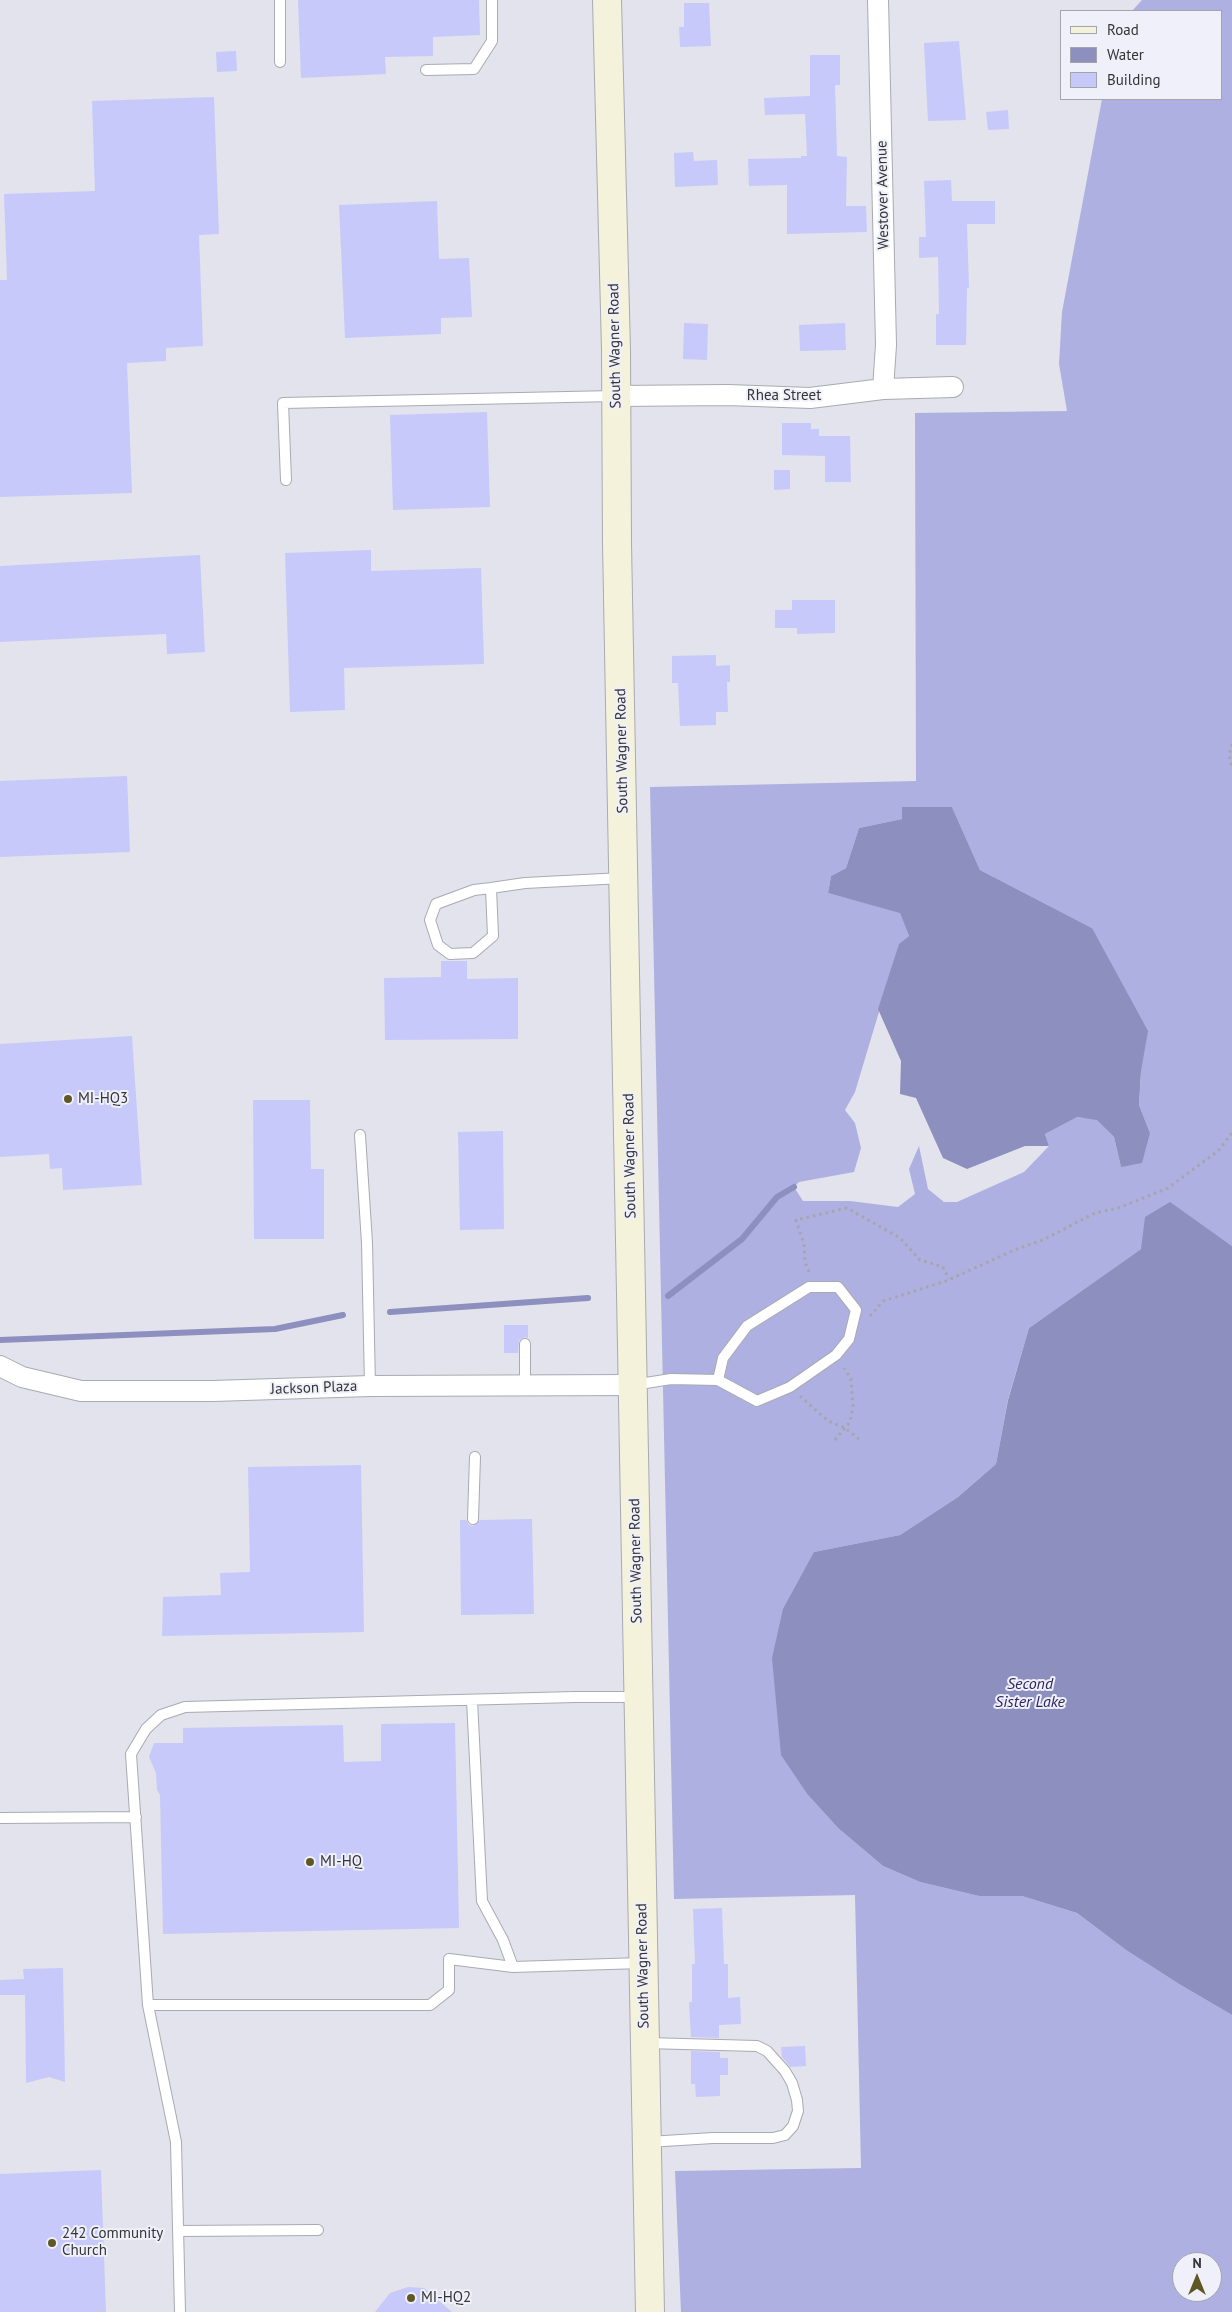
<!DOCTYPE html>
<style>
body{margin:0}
#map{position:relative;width:1232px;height:2312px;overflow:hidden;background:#e2e3ec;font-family:"PT Sans",sans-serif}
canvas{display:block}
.legend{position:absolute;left:1060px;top:10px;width:162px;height:90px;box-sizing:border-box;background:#eff0f9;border:1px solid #a4a5ab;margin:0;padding:6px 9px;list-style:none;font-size:15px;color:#343437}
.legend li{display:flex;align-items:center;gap:10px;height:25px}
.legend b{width:25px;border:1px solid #a4a5ab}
.north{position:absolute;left:1172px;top:2252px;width:50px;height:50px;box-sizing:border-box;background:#eff0f9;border:1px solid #a4a5ab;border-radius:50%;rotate:0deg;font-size:14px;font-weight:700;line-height:20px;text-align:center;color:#343437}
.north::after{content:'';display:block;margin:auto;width:18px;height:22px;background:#5f5824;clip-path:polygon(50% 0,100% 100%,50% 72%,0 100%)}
</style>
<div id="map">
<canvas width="1232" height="2312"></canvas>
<ul class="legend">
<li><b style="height:6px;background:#f5f2dc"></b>Road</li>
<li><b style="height:14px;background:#8d8fbe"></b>Water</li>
<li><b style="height:14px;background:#c7c9fa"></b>Building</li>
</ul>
<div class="north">N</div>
</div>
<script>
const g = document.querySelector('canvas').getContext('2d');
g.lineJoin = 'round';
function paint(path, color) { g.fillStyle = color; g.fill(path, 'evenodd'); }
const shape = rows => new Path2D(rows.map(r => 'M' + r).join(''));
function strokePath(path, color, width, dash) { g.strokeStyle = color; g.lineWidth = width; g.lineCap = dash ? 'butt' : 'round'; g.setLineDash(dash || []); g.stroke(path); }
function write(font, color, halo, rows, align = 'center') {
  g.font = font + ' "PT Sans",sans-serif'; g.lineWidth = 4; g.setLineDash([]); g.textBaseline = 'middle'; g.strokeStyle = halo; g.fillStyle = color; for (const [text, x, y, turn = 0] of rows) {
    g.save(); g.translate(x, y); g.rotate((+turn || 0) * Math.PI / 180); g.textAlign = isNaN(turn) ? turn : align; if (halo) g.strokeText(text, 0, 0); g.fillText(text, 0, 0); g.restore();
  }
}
paint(shape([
 [1142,0,1232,0,1232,1246,1170,1203,1141,1249,1029,1328,1008,1399,996,1464,958,1497,900,1535,814,1552,808,1795,838,1828,883,1866,920,1882,979,1896,1022,1896,1077,1913,1126,1950,1179,1984,1232,2015,1232,2312,681,2312,675,2171,861,2168,855,1895,674,1899,650,787,916,781,915,413,1067,411,1059,364,1062,312,1102,99,1221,99,1221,11,1132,11],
 [902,807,952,807,980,870,1092,928,1141,1071,1139,1105,1150,1133,1121,1167,1114,1137,1097,1119,1076,1117,1045,1134,1049,1146,1024,1172,957,1202,944,1202,928,1189,919,1146,909,1169,915,1194,898,1207,850,1201,803,1201,794,1187,799,1182,854,1172,861,1148,855,1123,845,1110,855,1092,899,945,909,936,900,912,828,893,831,876,846,868,859,828,902,819],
 [1182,2262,1212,2262,1212,2292,1182,2292]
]), '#aeb0e1');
paint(shape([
 [902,807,952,807,980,870,1092,928,1148,1031,1141,1071,1139,1105,1150,1133,1142,1163,1121,1167,1114,1137,1097,1120,1077,1117,1045,1134,1049,1146,1025,1146,967,1169,943,1158,916,1098,900,1094,901,1061,878,1009,899,944,909,936,900,913,828,893,831,876,846,868,859,828,902,819],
 [1170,1202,1232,1246,1232,2015,1179,1984,1126,1950,1077,1913,1022,1896,979,1896,920,1882,883,1866,838,1828,808,1795,781,1755,772,1658,783,1609,814,1552,900,1535,958,1497,996,1464,1008,1400,1029,1328,1141,1249,1145,1217]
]), '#8d8fbe');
strokePath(shape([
 [668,1296,742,1239,777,1197,794,1187],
 [390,1312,588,1298],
 [0,1340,275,1329,343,1315]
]), '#8d8fbe', 6);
paint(shape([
 [298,0,479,0,480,35,433,37,433,56,385,57,386,74,301,78],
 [684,3,709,3,711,46,680,47,679,27,684,27],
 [959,41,966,120,928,121,924,43],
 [236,51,237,71,217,72,216,52],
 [810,55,840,55,840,85,835,85,837,156,847,157,846,206,866,206,867,232,787,234,787,185,749,186,748,159,801,158,801,156,807,156,805,114,765,115,764,98,810,96],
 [214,97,219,234,199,235,203,346,166,348,166,361,127,363,132,493,0,497,0,280,7,280,4,194,95,191,92,101],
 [1008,110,1009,129,988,130,986,112],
 [693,152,694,161,717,160,718,185,675,187,674,153],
 [951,180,952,201,995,201,995,224,967,224,969,288,967,288,966,345,936,345,936,314,939,314,938,257,919,258,919,237,926,237,924,181],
 [437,201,439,259,469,258,472,317,441,318,441,334,345,338,339,205],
 [684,323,708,324,707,360,683,359],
 [845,323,846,350,800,351,799,325],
 [487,412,490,507,393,510,390,415],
 [782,423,811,423,811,429,819,429,819,436,850,436,851,482,825,482,825,456,782,455],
 [774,470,790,470,790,489,774,490],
 [371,550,371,571,481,568,484,664,344,668,345,710,290,712,285,553],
 [200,555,205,652,167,654,166,634,0,642,0,566],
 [792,600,835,600,835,633,797,634,797,628,775,628,775,610,792,610],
 [716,655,716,666,730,665,730,682,727,682,728,712,716,712,716,725,680,726,678,683,672,683,672,656],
 [127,776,130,852,0,857,0,781],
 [441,961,467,961,467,979,518,978,518,1039,385,1040,384,978,441,977],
 [132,1036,142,1185,63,1190,62,1168,50,1169,49,1154,0,1157,0,1044],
 [253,1100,310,1100,311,1169,324,1169,324,1239,254,1239],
 [503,1131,504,1229,460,1230,458,1132],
 [504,1325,528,1325,528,1338,525,1337,519,1340,518,1353,504,1353],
 [361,1465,364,1632,162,1636,163,1597,221,1595,220,1573,250,1572,248,1467],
 [532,1519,534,1614,461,1615,460,1520,466,1520,469,1525,473,1526,480,1520],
 [455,1723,459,1928,163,1934,160,1795,157,1790,156,1773,149,1757,154,1743,183,1743,183,1728,343,1725,344,1762,381,1761,381,1724],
 [722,1908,724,1964,728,1964,728,1998,740,1997,741,2024,719,2025,719,2038,691,2037,689,2002,692,2002,692,1964,695,1964,693,1909],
 [63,1968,65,2082,49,2077,26,2083,25,1995,0,1995,0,1980,24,1979,23,1969],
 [805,2046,806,2066,790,2067,782,2057,781,2047],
 [691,2051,720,2052,720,2058,728,2058,728,2075,720,2075,720,2096,696,2097,695,2084,691,2084],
 [101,2170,106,2312,0,2312,0,2174],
 [408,2287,424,2288,452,2312,375,2312,390,2293]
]), '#c7c9fa');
const lane = shape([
 [280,62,280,0],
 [426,70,474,69,492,41,492,0],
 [286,480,283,403,615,396],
 [491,888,493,936,473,953,450,954,438,945,430,920,436,904,474,890,491,888,525,883,623,878],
 [360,1135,367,1243,370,1386],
 [525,1344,525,1387],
 [633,1385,671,1379,718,1380,757,1401,790,1387,836,1355,849,1339,856,1310,838,1287,809,1287,747,1326,723,1358,718,1380],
 [473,1519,475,1457],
 [472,1700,482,1901,503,1940,513,1967],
 [0,1818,136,1817],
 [148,2005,430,2005,449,1990,449,1959,513,1967,642,1963],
 [646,2043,757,2046,767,2051,785,2071,792,2083,797,2100,798,2111,793,2126,785,2135,773,2138,713,2138,648,2142],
 [178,2231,318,2230],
 [180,2312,176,2142,148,2005,131,1754,146,1729,161,1715,185,1707,575,1697,637,1697]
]);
const street = shape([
 [878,0,886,345,883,389],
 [616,396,728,395,810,398,883,389,953,387],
 [0,1366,22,1377,81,1391,213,1391,370,1386,633,1385]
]);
const secondary = shape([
 [607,0,616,350,617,543,650,2312]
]);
strokePath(lane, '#a9aab2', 12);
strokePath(street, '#a9aab2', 22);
strokePath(secondary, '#a9aab2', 30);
strokePath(shape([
 [1232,744,1229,755,1232,767],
 [809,1272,805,1262,804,1244,796,1220,847,1208,900,1238,920,1260,943,1267,949,1279],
 [870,1316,883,1301,946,1281,1017,1249,1043,1240,1095,1213,1118,1208,1168,1188,1218,1151,1232,1133],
 [800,1396,828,1421,845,1428,859,1439],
 [835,1440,850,1422,853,1406,851,1379,844,1368]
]), '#a5a6ac', 3, [2.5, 4]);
strokePath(lane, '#fff', 10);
strokePath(street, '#fff', 20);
strokePath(secondary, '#f5f2dc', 28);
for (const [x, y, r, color] of [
 [68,1099,5,"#5f5824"],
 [310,1862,5,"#5f5824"],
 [52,2243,5,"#5f5824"],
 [411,2298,5,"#5f5824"]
]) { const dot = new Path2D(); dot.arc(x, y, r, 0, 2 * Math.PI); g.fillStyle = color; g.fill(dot); strokePath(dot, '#eff0f9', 2); }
write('15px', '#343437', '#eff0f9', [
 ["Westover Avenue",883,195,-91],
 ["South Wagner Road",615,346,-91],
 ["Rhea Street",784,396],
 ["South Wagner Road",622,751,-91],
 ["South Wagner Road",630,1156,-91],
 ["Jackson Plaza",314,1388,-2],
 ["South Wagner Road",636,1561,-91],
 ["South Wagner Road",643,1966,-91]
]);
write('15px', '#343437', '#eff0f9', [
 ["MI-HQ3",78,1099],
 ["MI-HQ",320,1862],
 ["242 Community",62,2234],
 ["Church",62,2251],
 ["MI-HQ2",421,2298]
], 'left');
write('italic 16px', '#2b265f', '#eff0f9', [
 ["Second",1030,1684],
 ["Sister Lake",1030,1702]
]);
</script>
